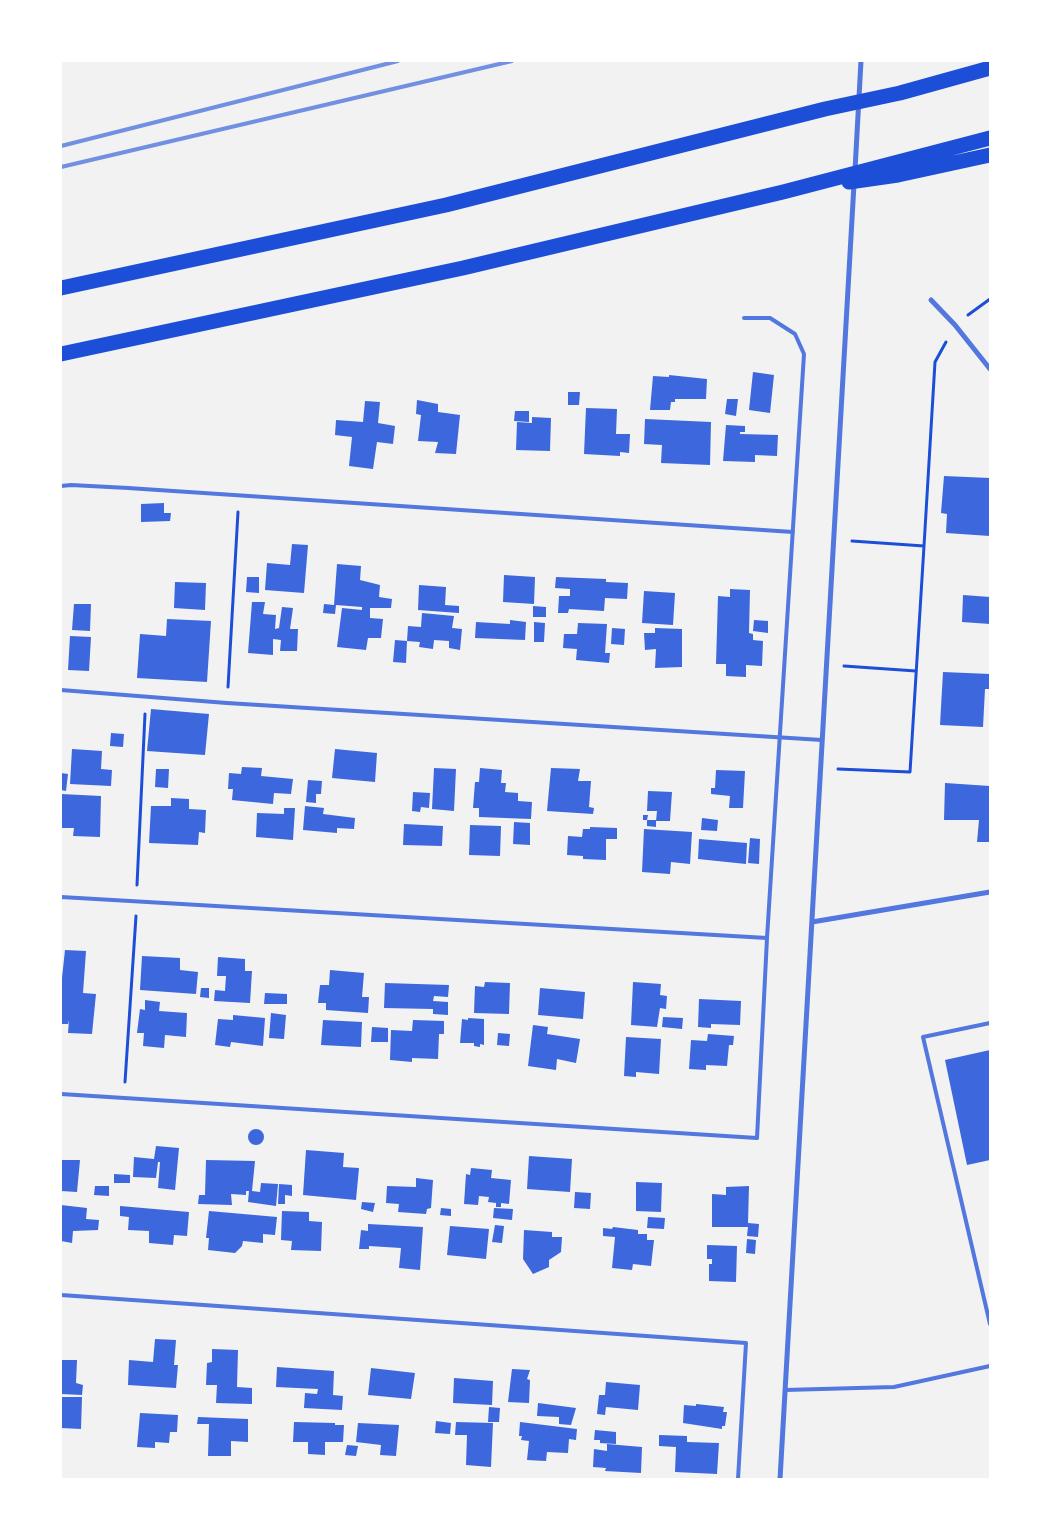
<!DOCTYPE html>
<style>
body{margin:0}
#map{position:relative;width:1051px;height:1540px;overflow:hidden;background:#f2f2f2;font-family:"DejaVu Sans",sans-serif}
canvas{display:block}
.frame{position:absolute;inset:0;border:62px solid #fff;pointer-events:none}
</style>
<div id="map">
<canvas width="1051" height="1540"></canvas>
<div class="frame"></div>
</div>
<script>
const g = document.querySelector('canvas').getContext('2d');
g.lineJoin = 'round';
function paint(path, color) { g.fillStyle = color; g.fill(path, 'evenodd'); }
const shape = rows => new Path2D(rows.map(r => 'M' + r).join(''));
function strokePath(path, color, width, dash) { g.strokeStyle = color; g.lineWidth = width; g.lineCap = dash ? 'butt' : 'round'; g.setLineDash(dash || []); g.stroke(path); }
paint(shape([
 [753,372,774,375,770,413,749,410],
 [669,375,707,379,706,399,675,399,675,402,671,402,670,410,650,410,653,376,669,377],
 [568,392,580,392,579,405,568,405],
 [727,399,738,399,736,416,725,414],
 [417,400,438,404,438,412,460,415,456,454,435,453,438,442,418,441,421,415,416,414],
 [365,401,380,402,378,423,395,426,393,444,377,442,373,469,349,466,352,437,335,435,336,420,363,422],
 [586,408,617,409,616,434,630,434,629,453,620,452,620,456,584,454],
 [515,411,529,411,529,422,514,421],
 [532,417,551,418,550,451,516,450,517,422,532,423],
 [645,419,711,422,710,465,661,463,662,445,644,444],
 [726,425,745,426,745,432,740,432,740,434,778,435,777,456,755,455,755,462,723,461],
 [944,476,990,478,990,536,946,533,947,514,941,513],
 [164,503,164,513,171,513,170,521,141,522,141,504],
 [292,544,308,545,304,593,265,590,267,563,290,565],
 [337,564,361,566,360,580,380,585,379,597,392,599,391,608,370,608,370,618,383,619,381,638,368,638,366,650,337,647,342,608,362,610,362,607,336,605,335,614,323,613,324,604,334,605],
 [504,575,535,577,534,604,503,602],
 [247,577,259,577,259,593,246,592],
 [556,577,606,579,606,582,628,583,627,599,605,598,604,611,569,609,568,613,558,613,559,596,570,596,570,589,555,588],
 [175,582,206,583,205,610,174,608],
 [419,585,446,587,445,605,459,606,459,613,418,610],
 [730,589,750,590,749,633,753,634,753,640,763,641,762,666,746,665,746,677,726,676,726,664,716,664,718,596,730,597],
 [644,591,675,593,673,625,642,623],
 [963,595,990,597,990,624,962,622],
 [252,602,265,602,263,614,276,615,275,629,279,628,282,607,293,608,290,629,298,629,297,651,280,651,281,640,273,639,273,655,248,653],
 [74,604,91,604,90,631,72,630],
 [533,606,546,607,546,617,533,617],
 [422,613,454,616,452,628,462,629,460,650,449,648,449,641,434,640,433,649,419,647,420,642,407,641,408,626,421,627],
 [167,619,211,621,207,682,137,678,140,634,166,636],
 [510,620,526,622,525,640,475,638,476,622,510,624],
 [754,620,768,621,768,633,753,631],
 [534,622,545,623,544,642,534,642],
 [578,623,607,624,605,653,610,653,609,663,576,660,577,649,563,648,564,634,577,634],
 [612,628,625,629,624,645,611,644],
 [655,628,682,629,682,667,655,668,656,649,645,650,644,633,655,633],
 [70,636,91,637,89,671,68,670],
 [395,640,407,641,406,663,393,662],
 [943,672,990,674,990,689,985,689,983,727,940,725],
 [151,709,209,714,205,755,147,751],
 [111,733,124,734,123,747,110,746],
 [72,749,102,751,101,769,112,770,111,786,70,784],
 [335,749,377,753,375,782,332,778],
 [242,767,262,768,261,776,293,779,291,794,274,793,273,804,232,800,233,789,228,789,229,773,241,774],
 [434,768,456,769,454,811,432,809],
 [480,768,502,770,501,783,506,783,505,792,518,793,518,801,532,802,531,819,479,817,479,808,473,808,475,782,479,782],
 [551,768,580,769,578,781,591,781,589,807,594,808,593,814,547,811],
 [156,769,169,769,168,788,155,787],
 [716,770,745,771,743,808,729,808,730,796,711,794,711,788,715,788],
 [61,773,68,774,66,791,61,790],
 [308,780,322,781,321,794,316,794,316,803,306,802],
 [945,783,990,786,990,842,977,842,979,820,944,820],
 [648,791,672,792,670,821,656,821,657,811,647,811],
 [413,792,430,793,429,808,421,807,420,812,412,811],
 [61,794,101,796,100,837,73,836,74,828,61,828],
 [171,798,189,799,189,809,206,810,205,833,199,832,198,845,149,843,151,806,171,806],
 [305,806,324,808,323,814,355,818,354,829,337,828,337,833,303,830],
 [284,808,295,808,293,840,256,837,257,813,284,814],
 [643,815,648,815,647,820,656,820,656,827,647,826,647,820,643,820],
 [702,818,718,820,717,831,701,830],
 [514,822,530,823,530,845,513,844],
 [404,824,443,826,442,846,403,845],
 [470,825,501,826,500,856,469,855],
 [590,827,617,828,617,839,606,839,606,860,583,859,583,856,567,855,568,836,582,837,583,829,590,829],
 [644,829,692,832,690,864,671,862,670,874,642,872],
 [750,838,760,839,759,864,748,863],
 [699,839,747,843,746,864,698,859],
 [65,950,86,951,83,993,96,994,92,1034,68,1033,69,1020,68,1024,62,1024,61,987],
 [142,956,180,958,180,970,198,972,196,994,140,990],
 [218,957,245,959,245,971,252,971,250,1003,214,1001,215,990,225,991,226,976,217,976],
 [330,970,364,973,362,997,369,997,368,1013,326,1010,326,1003,318,1003,320,985,329,985],
 [485,982,510,983,509,1014,474,1013,475,986,484,987],
 [633,982,661,984,660,995,667,996,666,1009,660,1008,657,1027,631,1025],
 [385,983,449,985,448,997,434,996,433,1001,448,1002,448,1015,433,1014,433,1009,384,1008],
 [201,988,209,988,209,998,200,997],
 [540,988,585,992,583,1019,538,1015],
 [265,993,287,994,287,1004,264,1004],
 [699,999,741,1001,740,1025,711,1024,711,1028,698,1027],
 [145,1000,160,1002,159,1011,187,1013,186,1037,165,1035,164,1048,143,1046,144,1033,137,1033,140,1009,145,1010],
 [271,1013,286,1015,284,1039,269,1038],
 [233,1015,265,1018,263,1046,231,1042,230,1047,215,1045,218,1019,233,1020],
 [663,1017,683,1018,682,1029,662,1027],
 [468,1018,484,1019,484,1045,480,1044,480,1047,474,1046,474,1043,460,1043,462,1019,468,1020],
 [323,1020,362,1022,361,1047,321,1045],
 [413,1020,444,1021,444,1034,439,1034,438,1059,412,1058,412,1062,390,1060,391,1030,412,1031],
 [533,1025,548,1027,547,1034,580,1039,576,1063,557,1059,556,1070,528,1066],
 [372,1027,388,1028,388,1042,371,1042],
 [498,1033,510,1034,509,1046,497,1045],
 [708,1034,734,1036,733,1045,729,1045,727,1066,706,1065,706,1070,689,1069,691,1040,707,1041],
 [626,1037,661,1039,659,1074,636,1072,636,1077,624,1076],
 [990,1050,990,1160,967,1165,945,1060],
 '248 1137a8 8 0 1 1 16 0a8 8 0 1 1-16 0Z',
 [156,1146,179,1148,175,1190,158,1188,160,1162,158,1162,156,1178,133,1177,134,1157,154,1159],
 [306,1150,344,1153,343,1167,359,1168,356,1200,303,1195],
 [529,1156,572,1159,570,1192,527,1189],
 [61,1160,80,1160,77,1192,61,1191],
 [206,1160,255,1161,252,1191,260,1192,261,1183,278,1184,276,1206,248,1202,249,1191,246,1191,246,1195,231,1194,232,1205,198,1204,199,1195,205,1195],
 [471,1168,492,1170,491,1178,511,1180,509,1204,501,1203,501,1207,496,1207,496,1203,488,1202,489,1197,479,1196,478,1205,464,1204,466,1174,470,1175],
 [114,1174,130,1175,130,1183,114,1183],
 [416,1178,433,1180,431,1208,427,1209,426,1214,398,1212,399,1204,386,1203,387,1186,416,1187],
 [636,1182,662,1183,661,1212,636,1211],
 [279,1184,292,1185,292,1196,285,1195,285,1204,278,1204],
 [95,1186,109,1186,109,1196,94,1195],
 [749,1186,748,1223,759,1224,758,1237,747,1236,748,1227,712,1227,712,1194,726,1195,726,1187],
 [575,1192,591,1193,590,1209,574,1208],
 [362,1202,375,1203,373,1212,361,1209],
 [61,1205,87,1208,86,1219,99,1220,98,1230,73,1231,72,1243,61,1241],
 [120,1206,189,1212,187,1236,174,1235,173,1245,149,1243,149,1231,128,1230,129,1217,120,1216],
 [441,1208,451,1209,451,1216,440,1215],
 [494,1208,513,1209,512,1220,493,1218],
 [209,1211,277,1217,275,1235,263,1234,263,1243,243,1241,242,1246,235,1253,208,1250,209,1238,206,1238],
 [282,1211,309,1212,309,1221,322,1222,321,1251,291,1250,292,1241,281,1240],
 [648,1217,665,1218,664,1229,647,1228],
 [368,1224,423,1227,420,1270,399,1268,401,1248,369,1246,369,1249,359,1249,361,1230,368,1231],
 [495,1225,504,1226,502,1243,492,1242],
 [450,1226,489,1229,486,1259,447,1255],
 [613,1227,638,1230,638,1234,647,1234,647,1240,654,1240,651,1266,633,1264,632,1270,612,1268,615,1237,603,1236,603,1228,612,1229],
 [524,1230,552,1232,552,1237,562,1237,561,1252,549,1260,549,1267,533,1274,523,1259],
 [747,1239,756,1240,755,1254,746,1253],
 [707,1245,737,1246,736,1282,709,1281,709,1264,712,1264,712,1259,707,1259],
 [155,1339,176,1340,174,1365,178,1365,176,1388,128,1385,129,1360,153,1362],
 [212,1349,238,1350,237,1387,252,1388,252,1404,216,1403,217,1385,206,1385,207,1363,212,1362],
 [61,1360,77,1360,76,1383,83,1385,82,1395,61,1394],
 [277,1367,334,1371,333,1395,343,1396,342,1410,304,1408,305,1393,317,1394,318,1389,276,1387],
 [371,1368,415,1373,411,1399,368,1395],
 [512,1369,530,1370,527,1379,530,1380,529,1403,508,1402],
 [454,1378,493,1381,492,1405,453,1403],
 [606,1382,640,1385,638,1410,606,1407,605,1415,597,1414,599,1395,605,1395],
 [61,1397,82,1397,81,1429,61,1428],
 [538,1403,576,1408,571,1425,559,1424,559,1417,537,1416],
 [696,1404,724,1407,723,1412,727,1412,725,1426,722,1426,722,1429,683,1423,684,1405,696,1406],
 [489,1407,500,1408,499,1422,488,1422],
 [140,1413,178,1415,177,1432,170,1432,169,1443,155,1442,155,1448,137,1447],
 [198,1417,248,1419,248,1442,231,1441,231,1456,208,1456,209,1424,197,1424],
 [436,1421,451,1423,450,1434,435,1433],
 [294,1422,335,1423,335,1425,344,1425,343,1442,325,1442,325,1455,308,1454,308,1442,293,1442],
 [456,1422,493,1423,491,1467,466,1465,467,1435,455,1435],
 [520,1422,577,1429,576,1440,569,1439,568,1453,547,1452,546,1461,527,1460,529,1441,521,1440,522,1436,519,1436],
 [358,1423,399,1425,396,1456,380,1455,381,1445,356,1442],
 [595,1430,616,1432,616,1444,600,1443,600,1440,594,1440],
 [659,1435,687,1436,687,1442,719,1443,717,1474,675,1472,676,1447,659,1446],
 [607,1444,642,1447,641,1473,605,1471,606,1468,593,1467,594,1449,607,1451],
 [347,1445,358,1446,356,1456,345,1455]
]), '#3d67dc');
strokePath(shape([
 [968,315,990,299],
 [852,541,924,546,935,362,946,342],
 [844,666,916,671],
 [228,687,238,512],
 [838,769,910,772,924,546],
 [137,885,145,714],
 [125,1082,136,916]
]), '#1d4ed8', 3);
strokePath(shape([
 [61,486,71,485,128,488,793,532],
 [61,690,227,703,822,740],
 [61,897,767,938],
 [990,1023,923,1037,990,1324],
 [61,1094,757,1138,767,938,804,354,795,334,770,318,744,318],
 [61,1295,746,1343,738,1479],
 [785,1390,894,1387,990,1366]
]), '#5277de', 4);
strokePath(shape([
 [855,170,861,61],
 [931,300,955,325,990,369],
 [812,922,990,892],
 [780,1479,854,184]
]), '#5277de', 5);
strokePath(shape([
 [849,182,898,175,990,155],
 [61,288,446,205,825,109,900,93,990,68],
 [61,354,463,268,783,192,990,138]
]), '#1d4ed8', 15);
strokePath(shape([
 [61,146,398,61],
 [61,167,512,61]
]), '#7290e2', 4);
</script>
